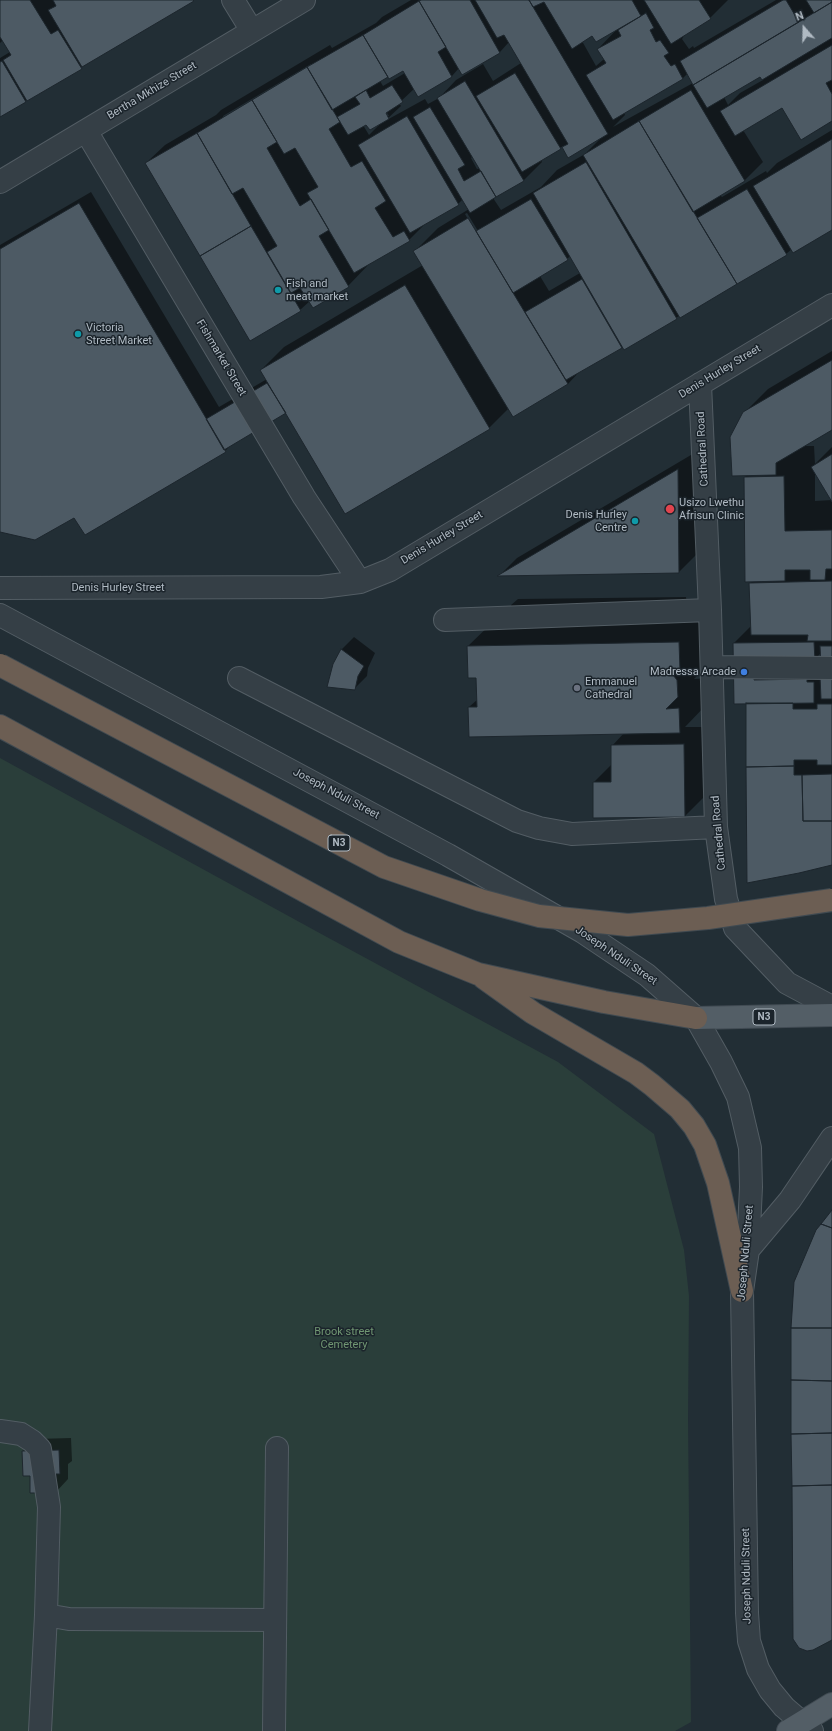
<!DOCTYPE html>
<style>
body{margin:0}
#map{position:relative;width:832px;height:1731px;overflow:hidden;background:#222e35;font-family:Roboto,sans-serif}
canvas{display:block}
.north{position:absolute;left:784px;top:8px;width:40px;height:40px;-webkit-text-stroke:3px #1b242b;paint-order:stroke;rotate:340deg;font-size:11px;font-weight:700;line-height:16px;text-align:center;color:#b0bac3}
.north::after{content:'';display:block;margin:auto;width:14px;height:18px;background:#b0bac3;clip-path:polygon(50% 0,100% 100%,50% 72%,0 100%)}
</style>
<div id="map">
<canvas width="832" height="1731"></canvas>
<div class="north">N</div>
</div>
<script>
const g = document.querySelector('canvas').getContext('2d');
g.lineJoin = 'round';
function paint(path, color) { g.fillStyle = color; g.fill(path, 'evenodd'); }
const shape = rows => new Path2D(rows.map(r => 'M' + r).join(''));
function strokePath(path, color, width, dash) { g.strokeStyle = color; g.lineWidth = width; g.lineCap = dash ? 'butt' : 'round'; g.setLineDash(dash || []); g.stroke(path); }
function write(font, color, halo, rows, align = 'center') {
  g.font = font + ' Roboto,sans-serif'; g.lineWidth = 3; g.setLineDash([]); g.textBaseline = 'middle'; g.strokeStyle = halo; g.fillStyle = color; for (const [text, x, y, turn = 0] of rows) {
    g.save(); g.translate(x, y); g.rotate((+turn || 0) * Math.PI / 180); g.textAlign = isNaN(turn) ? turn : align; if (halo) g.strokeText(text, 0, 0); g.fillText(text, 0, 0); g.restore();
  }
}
paint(shape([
 [0,758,325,936,558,1062,654,1134,684,1250,689,1296,688,1419,691,1722,675,1731,0,1731]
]), '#2a3e3a');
paint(shape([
 [0,0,193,0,0,116,0,58,10,52,3,40,0,43],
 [411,0,728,0,710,18,686,33,682,39,689,49,693,46,694,48,776,0,832,0,832,120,782,107,743,130,763,162,744,181,720,195,722,197,766,171,767,173,777,163,832,130,832,229,792,249,786,254,624,348,623,346,580,371,568,384,509,408,489,428,286,412,233,443,225,451,75,516,0,531,0,245,91,192,219,407,267,379,261,370,284,347,423,265,415,251,438,228,469,209,463,199,458,204,428,221,409,240,371,262,348,286,310,301,300,310,146,163,165,145,216,115,221,110,330,45,332,48,376,23,382,17],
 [618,28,598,49,604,59,596,66,582,41,593,35],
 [509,42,521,63,493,81,483,64,456,80,439,98,428,104,425,99,385,121,401,106,399,103,414,89,418,96,452,76,459,68,462,73,500,52],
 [311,64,312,65,223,118,223,116],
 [403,70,405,73,383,86,380,81],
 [688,73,693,83,613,127,625,115,624,112,683,78],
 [761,75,763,80,740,93,728,105,724,97],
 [384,108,389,116,386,116],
 [367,123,380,124,369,135,363,125],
 [601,138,585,154,557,170,541,187,501,210,493,198,524,180,542,162,541,160,563,146,568,156],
 [473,156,480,168,477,169,471,158],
 [467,213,478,231,476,233,465,214],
 [571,256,580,273,549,291,540,276],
 [832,351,832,429,803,446,814,446,815,464,832,447,832,500,815,471,815,501,832,500,832,864,747,703,734,643,751,626,750,583,753,581,745,477,747,475,744,413,768,389],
 [821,653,822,661,813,661],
 [696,452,697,554,679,572,500,575,517,558],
 [686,597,687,612,709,612,708,665,694,679,710,678,710,701,685,727,702,727,703,798,685,816,594,782,612,764,612,746,624,733,469,707,478,699,477,677,468,646,499,616,512,616,511,605,518,599],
 [354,637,375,653,368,668,367,676,354,689,334,665,342,649],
 [71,1438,72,1461,68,1464,68,1479,56,1492,31,1475,23,1451,36,1439]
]), '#0007');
const building = shape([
 [0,0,30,0,51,34,58,30,82,69,27,101,3,60,11,55,0,37,0,0],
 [53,0,193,0,194,1,82,67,48,10,56,6,53,0],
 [421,0,470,0,500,53,462,75,419,1,421,0],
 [475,0,529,0,608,134,568,158,562,147,568,144,504,35,497,38,475,0],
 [529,0,632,0,641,16,596,42,592,36,572,49,544,2,533,7,529,0],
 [644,0,699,0,711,19,671,44,644,0],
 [783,0,786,0,799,22,693,85,680,61,783,0],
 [806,0,832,0,832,2,814,13,806,0],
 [419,1,446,47,438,52,452,77,418,97,403,71,389,79,363,35,419,1],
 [832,2,832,38,762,80,760,77,707,108,693,85,832,2],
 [646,13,654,28,650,30,656,42,660,40,669,53,664,56,671,66,675,64,683,79,613,120,586,75,606,63,597,49,621,36,618,30,646,13],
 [363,35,388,77,332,110,307,67,363,35],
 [832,45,832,80,826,83,832,94,832,121,801,140,782,108,735,136,720,111,832,45],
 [2,61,26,102,0,117,0,62,2,61],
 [307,67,340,122,329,129,351,167,362,161,386,201,375,208,393,237,404,231,410,241,354,273,307,193,318,187,295,148,284,154,252,100,307,67],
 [515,73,561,149,522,172,476,96,515,73],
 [465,81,524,181,496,197,437,98,465,81],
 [392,85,403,102,386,113,389,119,370,130,366,125,348,135,337,117,360,104,355,97,366,90,370,98,392,85],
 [691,90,745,181,693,212,639,121,691,90],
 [252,100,277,142,267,148,300,206,311,199,329,230,319,236,349,287,313,308,300,288,291,293,267,252,277,246,243,188,232,194,197,133,252,100],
 [430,107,465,165,458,169,464,181,481,171,496,197,470,213,413,117,430,107],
 [407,116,459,205,410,233,358,145,407,116],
 [639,121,737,284,680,318,583,155,639,121],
 [197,133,251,226,200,256,145,163,197,133],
 [832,139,832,230,793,253,753,186,832,139],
 [586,162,677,319,624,350,533,193,586,162],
 [747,189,787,255,737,284,697,218,747,189],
 [531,199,568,260,513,293,476,231,531,199],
 [79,203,226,452,85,535,74,518,35,540,0,532,0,249,79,203],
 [468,218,568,384,513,417,413,251,468,218],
 [251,226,301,311,250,341,200,256,251,226],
 [582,279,622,348,566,380,525,312,582,279],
 [405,285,490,429,345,514,260,370,405,285],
 [832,360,832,430,776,463,776,475,732,476,730,437,743,412,832,360],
 [267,383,286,413,224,450,206,419,267,383],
 [832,454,832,502,811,467,832,454],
 [678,469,679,573,497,576,678,469],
 [784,476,785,531,832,530,832,569,826,569,825,580,810,580,810,570,785,570,785,581,745,582,744,477,784,476],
 [832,581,832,641,807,641,808,635,751,635,749,583,832,581],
 [679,642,680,670,669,670,677,680,678,697,666,709,679,708,680,733,469,737,468,707,477,707,476,678,468,678,467,646,679,642],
 [814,642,815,661,754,666,754,680,807,679,807,682,814,682,814,703,734,704,733,643,814,642],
 [820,646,832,646,832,666,821,666,820,646],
 [341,649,364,666,358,676,355,690,327,687,333,664,341,649],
 [820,676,832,676,832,699,821,699,820,676],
 [746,703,793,703,793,709,817,709,817,704,832,704,832,765,817,765,817,760,794,760,794,766,746,767,746,703],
 [684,744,685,817,593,818,593,782,611,782,611,745,684,744],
 [794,766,794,775,802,775,803,821,832,821,832,865,799,873,747,883,746,767,794,766],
 [832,774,832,821,803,821,802,775,832,774],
 [832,1210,832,1228,821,1224,832,1210],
 [821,1224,832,1228,832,1328,791,1328,794,1282,816,1230,821,1224],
 [791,1328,832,1328,832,1381,791,1380,791,1328],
 [791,1380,832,1381,832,1433,791,1434,791,1380],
 [832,1433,832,1485,792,1486,791,1434,832,1433],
 [59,1450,60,1474,56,1474,56,1493,30,1493,30,1476,23,1476,22,1451,59,1450],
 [832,1485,832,1640,813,1650,807,1651,799,1648,793,1639,792,1486,832,1485]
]);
paint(building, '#4d5a64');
strokePath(building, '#1d262d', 1);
const minor = shape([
 [233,0,252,31],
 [86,131,304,497,360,582],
 [0,182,304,0],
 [700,384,710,610,716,827,726,899,735,928,787,983,832,1007],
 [0,588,321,587,360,582,390,570,832,305],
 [0,615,448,855,583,932,647,975,696,1018,721,1062,738,1097,750,1148,751,1187,748,1250,742,1291,747,1613,749,1641,758,1669,770,1690,784,1707,812,1731],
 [445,620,710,610],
 [712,667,832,668],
 [239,678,517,821,539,828,572,834,716,827],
 [748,1250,790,1200,832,1138],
 [0,1431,21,1434,32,1441,40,1449,49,1507,46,1615,69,1619,275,1620],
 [40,1731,46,1615],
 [274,1731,277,1448]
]);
const major = shape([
 [696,1018,832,1015],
 [788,1731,832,1704]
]);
const highway = shape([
 [0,726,399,942,478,974,604,1002,696,1018],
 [484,978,533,1013,636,1073,652,1085,680,1109,694,1126,705,1145,718,1183,742,1291]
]);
strokePath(minor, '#535d64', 24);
strokePath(major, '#414b53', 24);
strokePath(highway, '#404a51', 24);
strokePath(minor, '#353f46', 22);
strokePath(major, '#535e66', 22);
strokePath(highway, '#6c5e53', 22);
const highwayBridge = shape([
 [0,665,384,867,480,900,539,916,628,925,708,918,832,900]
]);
strokePath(highwayBridge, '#404a51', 24, []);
strokePath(highwayBridge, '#6c5e53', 22);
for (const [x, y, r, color] of [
 [278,290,4,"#0f9aa8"],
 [78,334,4,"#0f9aa8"],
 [670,509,5,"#e0444e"],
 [635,521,4,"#0f9aa8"],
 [744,672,4,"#3f7fe0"],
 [577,688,4,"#6b7280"]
]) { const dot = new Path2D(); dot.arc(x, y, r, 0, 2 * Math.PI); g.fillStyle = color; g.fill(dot); strokePath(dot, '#1b242b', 1.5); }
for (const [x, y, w] of [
 [339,843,22],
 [764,1017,22]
]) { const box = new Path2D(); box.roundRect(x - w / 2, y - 8, w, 16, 3); g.fillStyle = '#1b242b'; g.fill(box); strokePath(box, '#b0bac3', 1); }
write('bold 10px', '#b0bac3', null, [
 ["N3",339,843],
 ["N3",764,1017]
]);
write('11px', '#b0bac3', '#1b242b', [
 ["Bertha Mkhize Street",152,91,-31],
 ["Fishmarket Street",221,358,59],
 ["Denis Hurley Street",720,372,-31],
 ["Cathedral Road",703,449,-93],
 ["Denis Hurley Street",442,538,-31],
 ["Denis Hurley Street",118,588],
 ["Joseph Nduli Street",336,794,28],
 ["Cathedral Road",719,833,-95],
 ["Joseph Nduli Street",616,956,34],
 ["Joseph Nduli Street",746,1253,-85],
 ["Joseph Nduli Street",747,1576,-91]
]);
write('11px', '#b0bac3', '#1b242b', [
 ["Fish and",286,284],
 ["meat market",286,297],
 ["Victoria",86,328],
 ["Street Market",86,341],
 ["Usizo Lwethu",679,503],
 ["Afrisun Clinic",679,516],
 ["Denis Hurley",627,515,"right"],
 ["Centre",627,528,"right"],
 ["Madressa Arcade",736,672,"right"],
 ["Emmanuel",585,682],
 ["Cathedral",585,695]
], 'left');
write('11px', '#709672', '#1b242b', [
 ["Brook street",344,1332],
 ["Cemetery",344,1345]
]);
</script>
